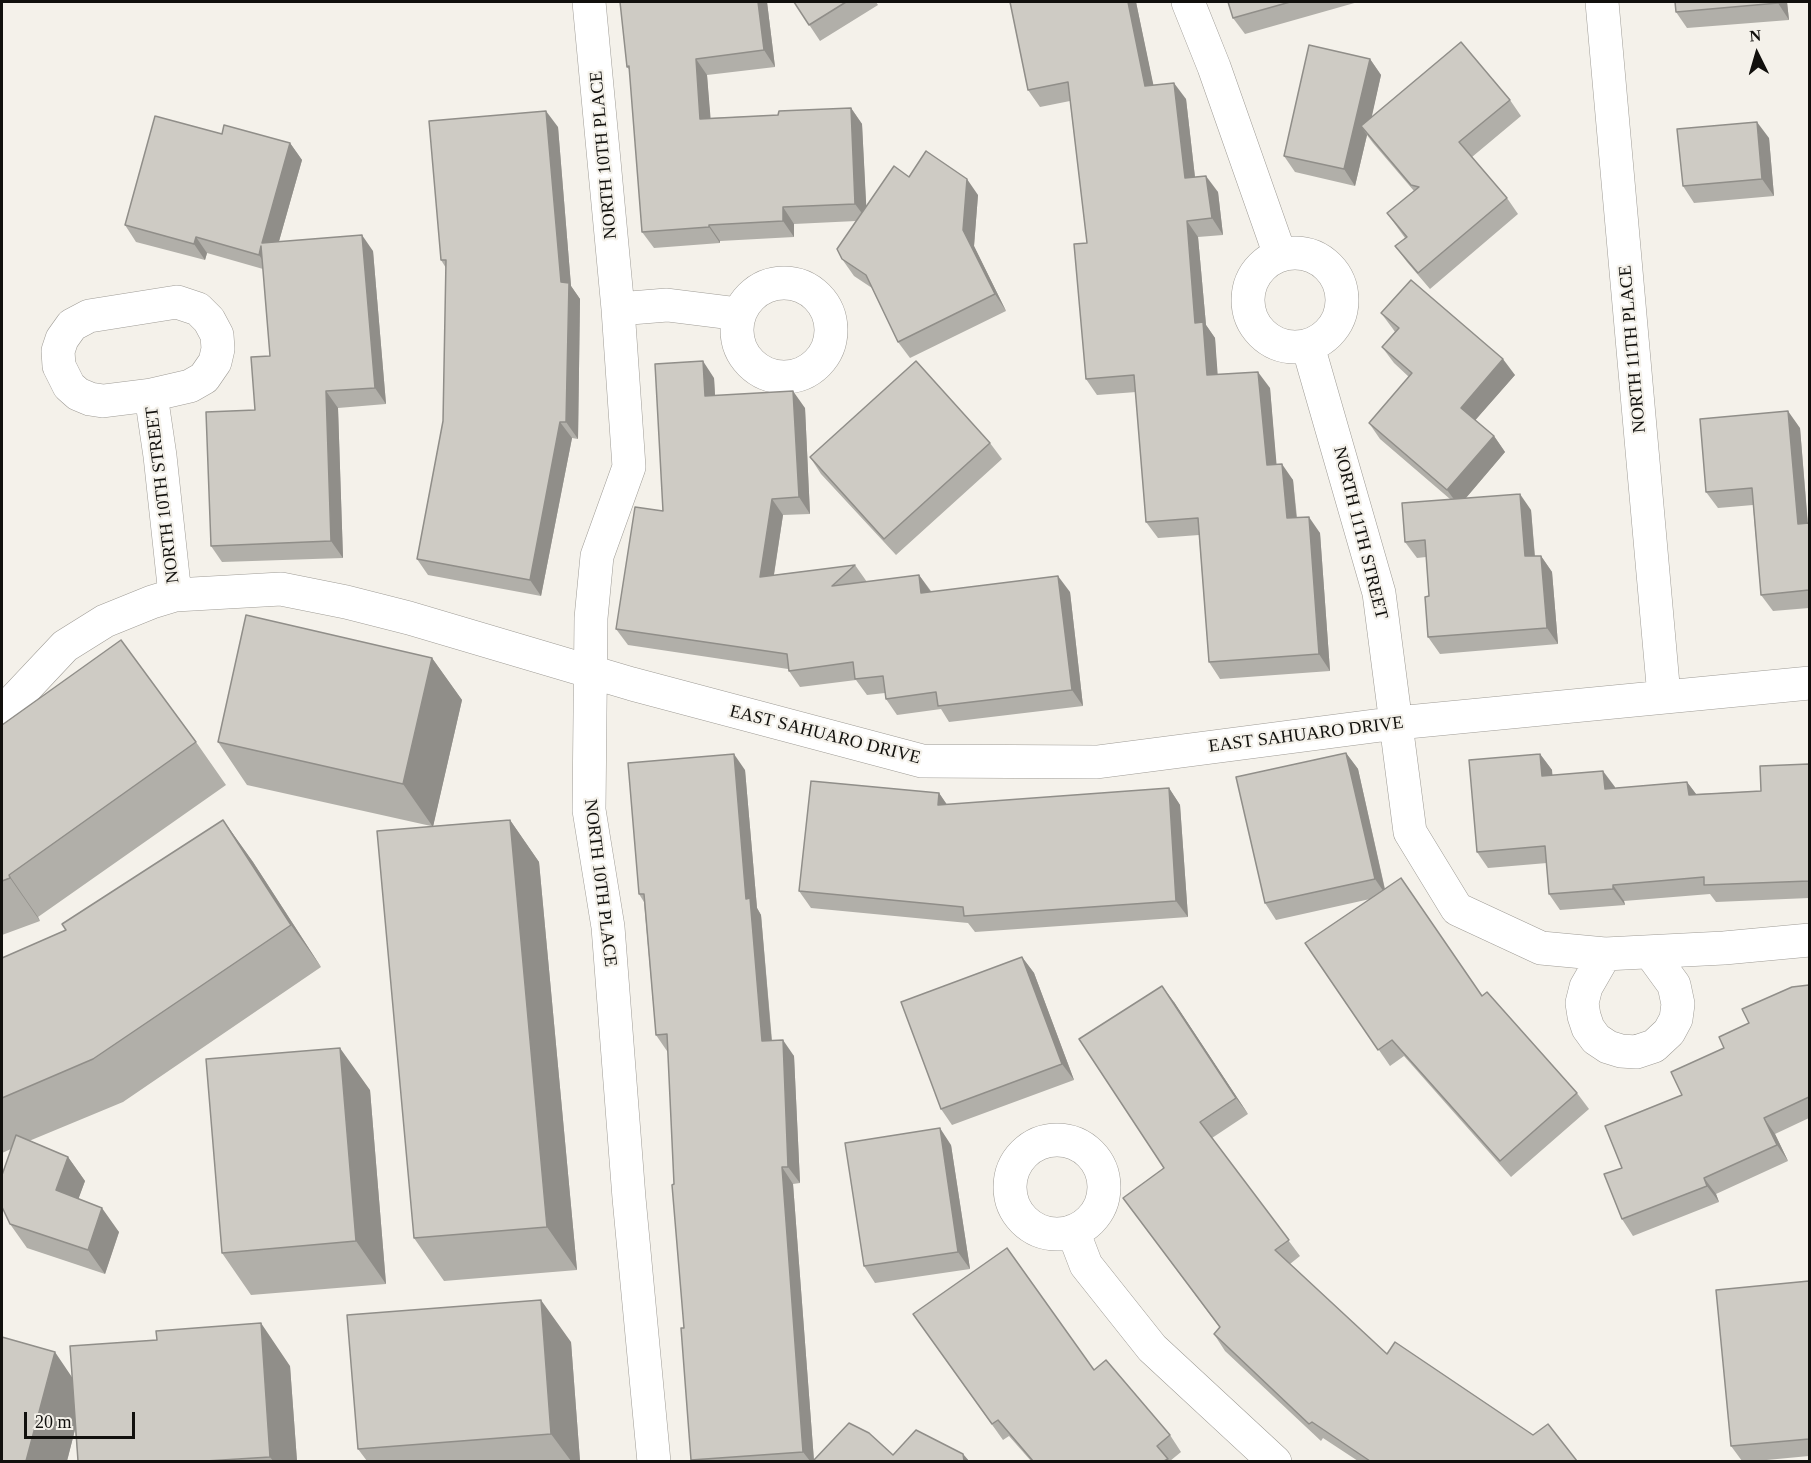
<!DOCTYPE html>
<style>
body{margin:0}
#map{position:relative;width:1811px;height:1463px;overflow:hidden;background:#f4f1ea;font-family:Georgia,serif}
canvas{display:block}
.frame{position:absolute;inset:0;border:3px solid #11100d;pointer-events:none}
.north{position:absolute;left:1727px;top:24px;width:60px;height:60px;-webkit-text-stroke:4px #f4f1ea;paint-order:stroke;rotate:355deg;font-size:16px;font-weight:700;line-height:24px;text-align:center;color:#11100d}
.north::after{content:'';display:block;margin:auto;width:21px;height:27px;background:#11100d;clip-path:polygon(50% 0,100% 100%,50% 72%,0 100%)}
.scale{position:absolute;left:24px;top:1412px;width:111px;height:27px;box-sizing:border-box;border:3px solid #11100d;border-top:0;padding-left:8px;font-size:18px;line-height:21px;white-space:nowrap;color:#11100d;-webkit-text-stroke:4px #f4f1ea;paint-order:stroke}
</style>
<div id="map">
<canvas width="1811" height="1463"></canvas>
<div class="frame"></div>
<div class="north">N</div>
<div class="scale">20 m</div>
</div>
<script>
const g = document.querySelector('canvas').getContext('2d');
g.lineJoin = 'round';
const shape = rows => new Path2D(rows.map(r => 'M' + r).join(''));
function strokePath(path, color, width, dash) { g.strokeStyle = color; g.lineWidth = width; g.lineCap = dash ? 'butt' : 'round'; g.setLineDash(dash || []); g.stroke(path); }
function paint(path, color) { g.fillStyle = color; g.fill(path, 'evenodd'); }
function write(font, color, halo, rows, align = 'center') {
  g.font = font + ' Georgia,serif'; g.lineWidth = 4.5; g.setLineDash([]); g.textBaseline = 'middle'; g.strokeStyle = halo; g.fillStyle = color; for (const [text, x, y, turn = 0] of rows) {
    g.save(); g.translate(x, y); g.rotate((+turn || 0) * Math.PI / 180); g.textAlign = isNaN(turn) ? turn : align; if (halo) g.strokeText(text, 0, 0); g.fillText(text, 0, 0); g.restore();
  }
}
const street = shape([
 [589,2,618,309,629,467,597,556,591,618,589,810,608,927,629,1198,654,1462],
 [1188,2,1214,67,1280,255],
 [1602,2,1664,696],
 '1248 300a47 47 0 1 1 94 0a47 47 0 1 1-94 0Z',
 '737 330a47 47 0 1 1 94 0a47 47 0 1 1-94 0Z',
 [177,302,198,309,209,320,217,335,218,349,215,362,204,378,190,386,151,395,103,401,90,399,78,394,69,386,59,366,58,351,62,339,72,325,89,316,177,302],
 [618,309,667,305,739,314],
 [1308,346,1379,593,1410,832,1457,909,1541,948,1605,954,1724,948,1810,940],
 [151,395,160,456,175,595],
 [2,713,65,646,105,621,152,602,175,595,281,589,346,602,409,618,632,684,922,761,1097,762,1397,723,1810,683],
 [1605,954,1586,987,1582,1003,1584,1016,1588,1028,1596,1039,1608,1047,1621,1051,1636,1052,1654,1046,1669,1032,1676,1019,1678,1004,1674,985,1650,952],
 '1010 1187a47 47 0 1 1 94 0a47 47 0 1 1-94 0Z',
 [1073,1231,1086,1265,1152,1348,1275,1462]
]);
strokePath(street, '#9f9c96', 34);
strokePath(street, '#fff', 33);
paint(shape([
 [620,2,767,2,775,67,707,75,710,118,778,115,851,108,862,124,866,206,909,177,978,195,974,246,1006,311,910,358,898,342,872,288,854,276,842,259,856,221,794,224,794,237,720,241,720,243,654,248,642,232,630,70,627,67],
 [794,2,876,2,878,5,820,41],
 [1010,2,1136,2,1153,85,1186,99,1195,177,1218,192,1223,235,1198,237,1206,325,1215,338,1217,375,1270,388,1276,464,1293,480,1297,517,1320,533,1330,671,1220,679,1209,662,1199,535,1158,538,1146,522,1136,392,1097,395,1086,379,1087,243,1070,101,1040,107,1028,90],
 [1228,2,1358,2,1245,34,1233,18],
 [1675,2,1787,2,1789,20,1687,28,1676,12],
 [1370,59,1381,75,1371,118,1510,100,1521,116,1472,157,1507,198,1518,214,1430,289,1407,262,1395,246,1405,238,1387,213,1414,191,1373,143,1367,135,1355,186,1295,172,1284,156],
 [558,127,571,286,580,299,578,439,572,438,541,596,428,575,417,559,443,421,446,268,441,260],
 [222,134,290,143,302,160,279,241,373,251,386,404,338,408,343,558,222,562,211,546,255,410,270,356,263,269,207,253,205,260,136,242,125,225],
 [1769,138,1774,196,1694,203,1683,186],
 [1381,313,1515,375,1475,420,1494,436,1505,452,1466,498,1531,510,1535,556,1541,556,1552,572,1558,644,1440,654,1428,637,1429,596,1426,557,1417,558,1405,542,1450,499,1380,439,1369,423,1409,377,1394,363,1382,347,1395,332,1393,329],
 [714,378,715,395,805,408,810,514,783,515,774,575,855,565,867,582,919,575,931,591,1070,592,1083,706,949,722,941,709,897,715,886,699,885,693,867,695,856,680,800,687,789,671,788,669,628,645,616,629],
 [1800,428,1808,523,1809,523,1809,608,1773,611,1761,595,1753,505,1718,508,1706,492],
 [990,443,1002,459,896,555,821,474,810,457],
 [432,658,462,700,433,826,510,820,539,862,577,1270,444,1281,414,1238,431,826,247,785,218,742],
 [2,725,196,742,226,785,38,917,40,921,2,935],
 [1346,753,1358,769,1385,889,1482,996,1577,1093,1589,1109,1511,1177,1404,1056,1390,1066,1305,943,1370,899,1276,920,1265,903],
 [1540,754,1552,770,1552,775,1615,788,1687,782,1696,794,1761,791,1809,764,1809,898,1716,902,1710,894,1624,901,1625,905,1560,910,1549,894,1547,863,1488,868,1477,852],
 [745,770,757,908,761,915,772,1040,794,1056,800,1183,793,1184,814,1461,893,1455,963,1454,969,1461,692,1461,691,1460,684,1328,674,1184,668,1051,667,1051,656,1035,644,902,639,894],
 [1169,788,1180,805,1188,917,975,932,968,923,811,908,799,891,939,793,947,805],
 [223,820,253,862,321,967,123,1102,29,1141,68,1157,85,1181,78,1199,119,1232,105,1274,27,1248,10,1224,11,1149,2,1153,2,958,66,930],
 [1022,957,1034,973,1074,1080,952,1125,941,1109],
 [1809,985,1809,1118,1775,1134,1788,1161,1716,1194,1719,1202,1633,1236,1622,1219,1622,1168,1682,1095,1724,1048,1749,1023],
 [1174,1002,1248,1114,1212,1138,1300,1256,1290,1264,1387,1354,1533,1435,1577,1461,1358,1461,1323,1438,1321,1441,1225,1351,1214,1334,1220,1328,1123,1198,1164,1168],
 [370,1090,386,1284,251,1295,222,1253],
 [951,1145,970,1269,875,1283,864,1266],
 [1809,1281,1809,1456,1756,1461,1742,1461,1731,1446],
 [913,1314,1094,1370,1170,1435,1181,1452,1170,1461,1031,1461,1009,1436,1003,1440],
 [571,1342,580,1461,367,1461,358,1449],
 [290,1366,297,1461,78,1461,75,1429,67,1461,72,1377]
]), '#b1afa9');
paint(shape([
 [758,2,767,2,775,67,764,50],
 [1128,2,1136,2,1157,102,1145,86],
 [1777,2,1787,2,1789,20,1778,3],
 [696,59,707,75,712,135,700,119],
 [1370,59,1381,75,1368,134,1361,126,1367,135,1355,186,1344,169],
 [1174,83,1186,99,1197,195,1185,178],
 [851,108,862,124,867,220,855,204],
 [546,111,558,127,571,286,580,299,578,439,566,422,561,282],
 [1757,122,1769,138,1774,196,1762,179],
 [290,143,302,160,274,259,262,243],
 [1206,176,1218,192,1223,235,1212,218],
 [967,179,978,195,974,246,1006,311,995,294,963,230],
 [783,207,794,224,794,237,783,221],
 [1187,221,1198,237,1206,325,1215,338,1219,392,1207,375,1195,323],
 [709,225,720,241,720,243,709,227],
 [362,235,373,251,386,404,375,388],
 [196,237,207,253,205,260,194,244],
 [261,246,270,271,259,255],
 [1503,359,1515,375,1472,424,1461,408],
 [703,361,714,378,716,412,705,396],
 [1258,372,1270,388,1278,481,1267,465],
 [326,391,338,408,343,558,331,541],
 [793,391,805,408,810,514,799,497],
 [1788,411,1800,428,1809,540,1798,524],
 [560,422,572,438,541,596,530,580],
 [1494,436,1505,452,1459,506,1447,490],
 [1282,464,1293,480,1298,535,1287,518],
 [1520,494,1531,510,1536,573,1525,556],
 [772,499,783,515,771,593,760,577],
 [1309,517,1320,533,1330,671,1319,654],
 [1541,556,1552,572,1558,644,1547,628],
 [919,575,931,592,921,593],
 [1058,576,1070,592,1083,706,1072,690],
 [432,658,462,700,433,827,403,784],
 [1346,753,1358,769,1386,895,1375,879],
 [734,754,745,770,757,908,761,915,773,1057,762,1041,746,899],
 [1540,754,1552,770,1554,792,1542,776],
 [1603,771,1615,787,1616,805,1605,789],
 [1687,782,1699,798,1689,795],
 [1169,788,1180,805,1188,917,1176,901],
 [939,793,950,809,938,805],
 [223,820,253,862,321,967,291,925],
 [510,820,539,862,577,1270,547,1227],
 [9,875,38,917,40,921,10,878],
 [1613,885,1624,901,1625,905,1613,889],
 [1022,957,1034,973,1074,1080,1062,1064],
 [1162,986,1174,1002,1248,1114,1236,1098],
 [783,1040,794,1056,800,1183,788,1167],
 [340,1048,370,1090,386,1284,356,1241],
 [1764,1118,1775,1134,1788,1161,1777,1145],
 [940,1128,951,1145,970,1269,958,1252],
 [68,1157,85,1181,73,1214,56,1190],
 [782,1167,793,1184,814,1461,810,1461,803,1452],
 [1704,1178,1716,1194,1719,1202,1707,1186],
 [102,1208,119,1232,105,1274,88,1250],
 [541,1300,571,1342,580,1461,571,1461,551,1434],
 [261,1323,290,1366,297,1461,273,1461,270,1457],
 [55,1352,84,1395,67,1461,26,1461],
 [963,1454,969,1461,964,1461]
]), '#908e89');
const building = shape([
 [620,2,758,2,764,50,696,59,700,119,778,115,779,111,851,108,855,204,783,207,783,221,709,225,709,227,642,232,629,66,627,67,620,2],
 [794,2,846,2,809,25,794,2],
 [1010,2,1128,2,1145,86,1174,83,1185,178,1206,176,1212,218,1187,221,1195,323,1203,322,1207,375,1258,372,1267,465,1282,464,1287,518,1309,517,1319,654,1209,662,1198,518,1146,522,1134,375,1086,379,1074,244,1087,243,1068,82,1028,90,1010,2],
 [1228,2,1290,2,1233,18,1228,2],
 [1675,2,1777,2,1778,3,1676,12,1675,2],
 [1461,42,1510,100,1459,142,1507,198,1418,273,1395,246,1407,237,1387,213,1419,187,1411,185,1361,126,1461,42],
 [1309,45,1370,59,1344,169,1284,156,1309,45],
 [546,111,561,282,569,283,566,422,560,422,530,580,417,559,443,421,446,260,441,260,429,121,546,111],
 [155,116,222,134,224,125,290,143,262,243,362,235,375,388,326,391,331,541,211,546,206,412,255,410,251,357,270,356,261,246,259,255,196,237,194,244,125,225,155,116],
 [1757,122,1762,179,1683,186,1677,129,1757,122],
 [926,151,967,179,963,230,995,294,898,342,866,275,842,259,837,249,894,166,909,177,926,151],
 [1411,280,1503,359,1461,408,1494,436,1447,490,1369,423,1412,373,1382,347,1399,328,1381,313,1411,280],
 [703,361,705,396,793,391,799,497,772,499,760,577,855,565,832,586,919,575,921,593,1058,576,1072,690,938,706,936,692,886,699,883,676,855,679,853,662,789,671,787,654,616,629,635,507,663,511,655,364,703,361],
 [916,361,990,443,884,539,810,457,916,361],
 [1788,411,1798,524,1809,523,1809,590,1761,595,1752,488,1706,492,1700,419,1788,411],
 [1520,494,1525,556,1541,556,1547,628,1428,637,1425,597,1429,596,1425,540,1405,542,1402,503,1520,494],
 [246,615,432,658,403,784,218,742,246,615],
 [121,640,196,742,9,875,10,878,2,881,2,725,121,640],
 [1346,753,1375,879,1265,903,1236,777,1346,753],
 [734,754,746,899,750,898,762,1041,783,1040,788,1167,782,1167,803,1452,691,1460,681,1328,684,1328,672,1185,674,1184,667,1034,656,1035,644,894,639,894,628,763,734,754],
 [1540,754,1542,776,1603,771,1605,789,1687,782,1689,795,1761,791,1760,766,1809,764,1809,881,1704,885,1704,877,1613,885,1613,889,1549,894,1545,846,1477,852,1469,760,1540,754],
 [811,781,939,793,938,805,1169,788,1176,901,964,916,963,907,799,891,811,781],
 [223,820,291,925,93,1059,2,1098,2,958,66,930,62,924,223,820],
 [510,820,547,1227,414,1238,377,831,510,820],
 [1401,878,1482,996,1487,992,1577,1093,1500,1161,1392,1040,1378,1050,1305,943,1401,878],
 [1022,957,1062,1064,941,1109,901,1002,1022,957],
 [1809,985,1809,1097,1764,1118,1777,1145,1704,1178,1707,1186,1622,1219,1604,1174,1622,1168,1605,1126,1682,1095,1671,1072,1724,1048,1719,1037,1749,1023,1742,1009,1792,987,1809,985],
 [1162,986,1236,1098,1200,1122,1289,1240,1275,1250,1387,1354,1395,1342,1533,1435,1548,1424,1577,1461,1370,1461,1312,1422,1309,1424,1214,1334,1220,1327,1123,1198,1164,1168,1079,1039,1162,986],
 [340,1048,356,1241,222,1253,206,1059,340,1048],
 [940,1128,958,1252,864,1266,845,1143,940,1128],
 [16,1135,68,1157,56,1190,102,1208,88,1250,10,1224,2,1207,2,1175,16,1135],
 [1007,1248,1094,1370,1106,1360,1170,1435,1157,1446,1168,1459,1164,1461,1033,1461,998,1420,992,1424,913,1314,1007,1248],
 [1809,1281,1809,1439,1731,1446,1716,1290,1809,1281],
 [541,1300,551,1434,358,1449,347,1315,541,1300],
 [261,1323,270,1457,206,1461,78,1461,70,1346,157,1340,156,1331,261,1323],
 [2,1337,55,1352,26,1461,2,1461,2,1337],
 [849,1423,869,1433,893,1455,916,1430,963,1454,964,1461,813,1461,849,1423]
]);
paint(building, '#cecbc4');
strokePath(building, '#908e89', 1.5);
write('18px', '#11100d', '#f4f1ea', [
 ["NORTH 10TH PLACE",604,155,-95],
 ["NORTH 11TH PLACE",1633,349,-95],
 ["NORTH 10TH STREET",163,495,-97],
 ["NORTH 11TH STREET",1360,533,76],
 ["EAST SAHUARO DRIVE",825,735,14],
 ["EAST SAHUARO DRIVE",1306,735,-7],
 ["NORTH 10TH PLACE",600,883,83]
]);
</script>
